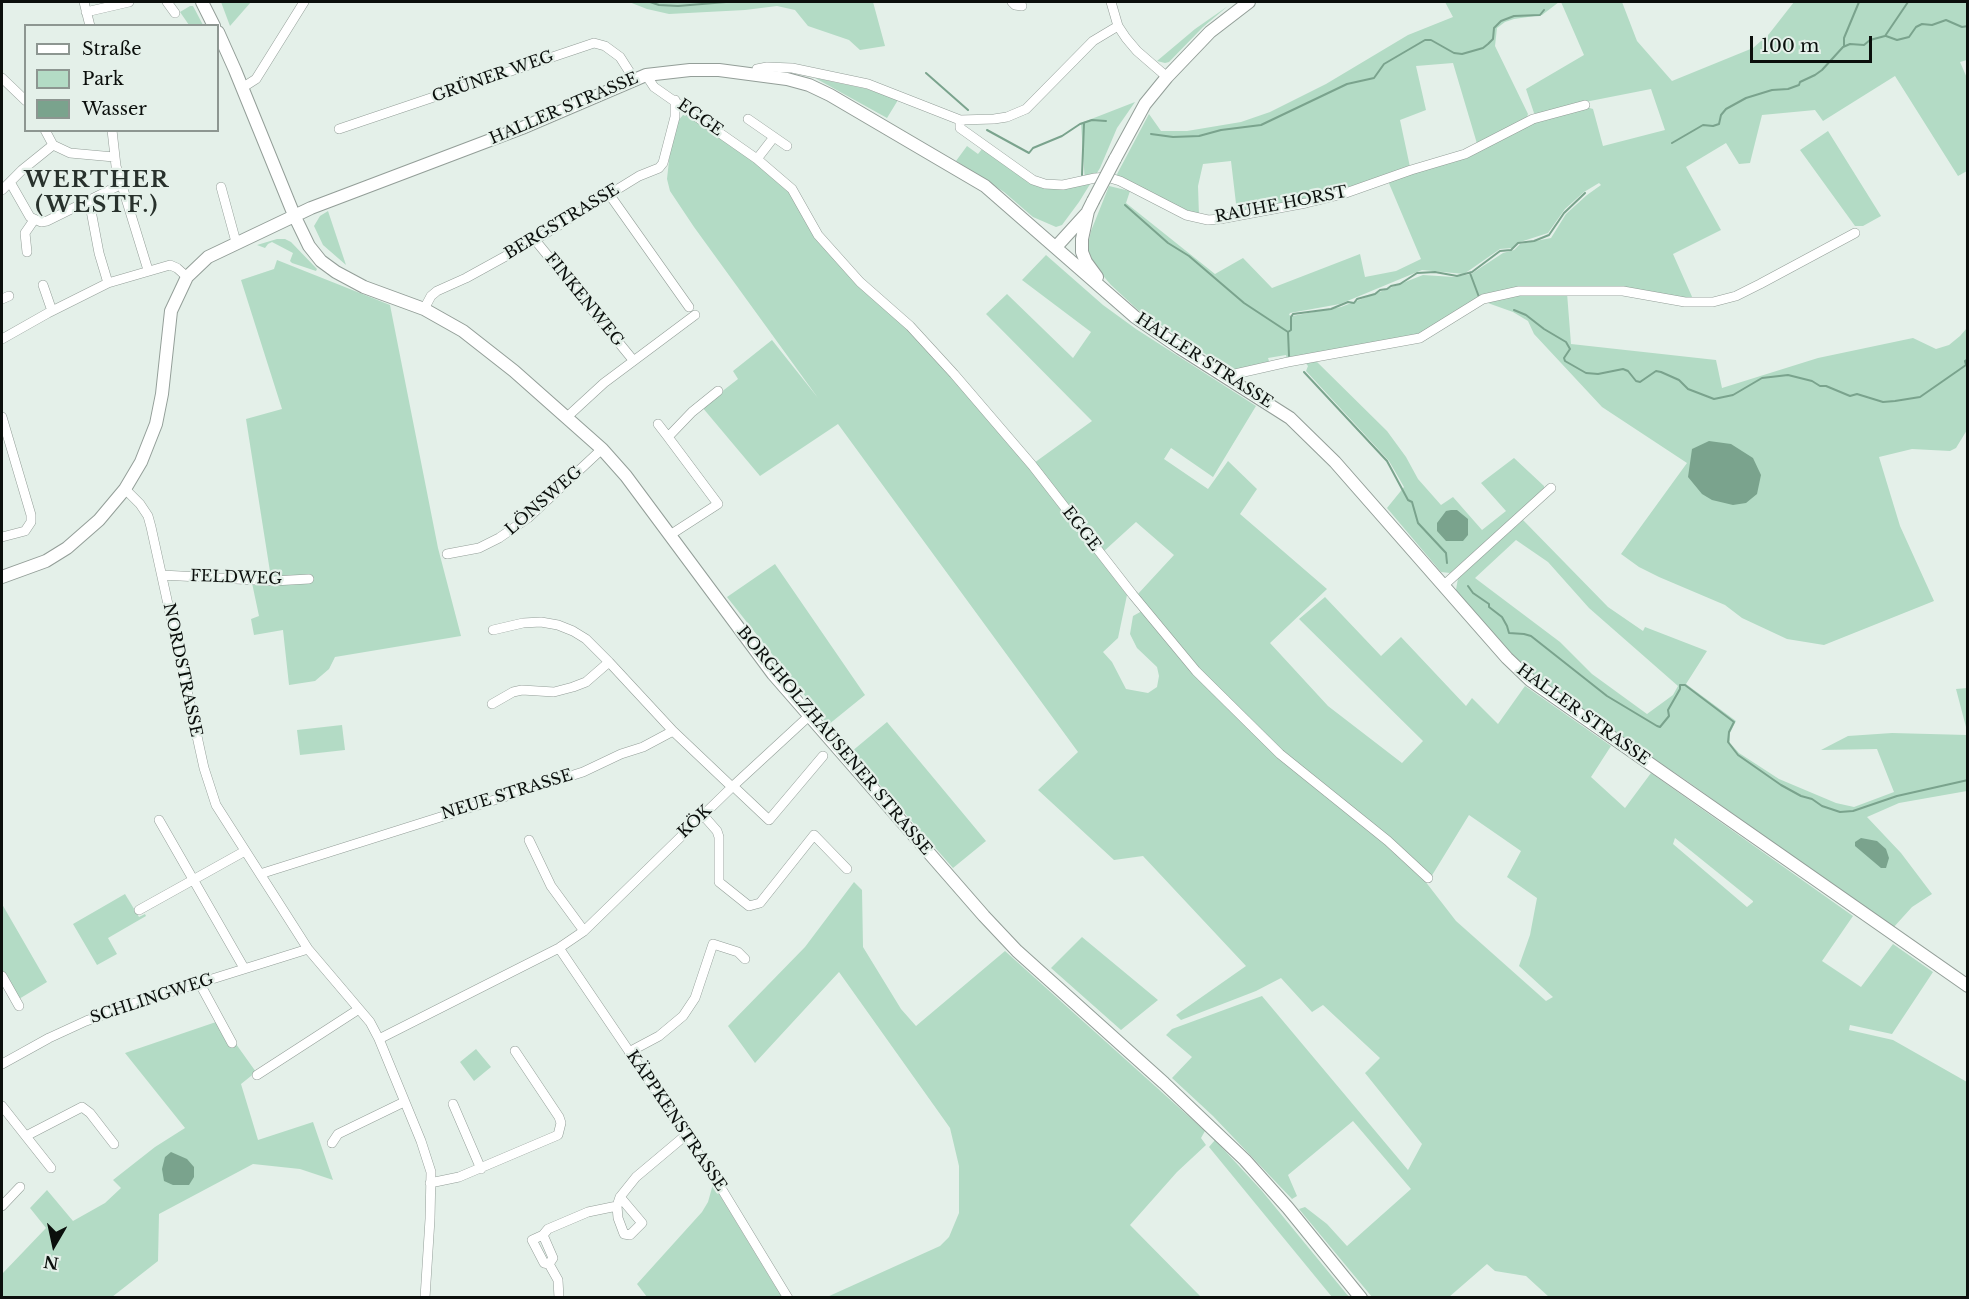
<!DOCTYPE html>
<meta charset="utf-8">
<style>
body{margin:0}
#map{position:relative;width:1969px;height:1299px;overflow:hidden;background:#e4f0e9;font-family:"Libre Baskerville",serif}
canvas{display:block}
.frame{position:absolute;inset:0;border:3px solid #0b0f0c;pointer-events:none}
.legend{position:absolute;left:24px;top:24px;width:195px;height:108px;box-sizing:border-box;background:#e4f0e9;border:2px solid #8d9691;margin:0;padding:8px 10px;list-style:none;font-size:18px;color:#0b0f0c}
.legend li{display:flex;align-items:center;gap:12px;height:30px}
.legend b{width:30px;border:2px solid #8d9691}
.north{position:absolute;left:24px;top:1215px;width:60px;height:60px;-webkit-text-stroke:4px #e4f0e9;paint-order:stroke;rotate:189deg;font-size:16px;font-weight:700;line-height:24px;text-align:center;color:#0b0f0c}
.north::after{content:'';display:block;margin:auto;width:21px;height:27px;background:#0b0f0c;clip-path:polygon(50% 0,100% 100%,50% 72%,0 100%)}
.scale{position:absolute;left:1750px;top:36px;width:122px;height:27px;box-sizing:border-box;border:3px solid #0b0f0c;border-top:0;padding-left:8px;font-size:18px;line-height:21px;white-space:nowrap;color:#0b0f0c;-webkit-text-stroke:4px #e4f0e9;paint-order:stroke}
</style>
<div id="map">
<canvas width="1969" height="1299"></canvas>
<div class="frame"></div>
<ul class="legend">
<li><b style="height:8px;background:#fff"></b>Straße</li>
<li><b style="height:16px;background:#b3dbc5"></b>Park</li>
<li><b style="height:16px;background:#7aa38d"></b>Wasser</li>
</ul>
<div class="north">N</div>
<div class="scale">100 m</div>
</div>
<script>
const g = document.querySelector('canvas').getContext('2d');
g.lineJoin = 'round';
function paint(path, color) { g.fillStyle = color; g.fill(path, 'evenodd'); }
const shape = rows => new Path2D(rows.map(r => 'M' + r).join(''));
function strokePath(path, color, width, dash) { g.strokeStyle = color; g.lineWidth = width; g.lineCap = dash ? 'butt' : 'round'; g.setLineDash(dash || []); g.stroke(path); }
function write(font, color, halo, rows, align = 'center') {
  g.font = font + ' "Libre Baskerville",serif'; g.lineWidth = 4.5; g.setLineDash([]); g.textBaseline = 'middle'; g.strokeStyle = halo; g.fillStyle = color; for (const [text, x, y, turn = 0] of rows) {
    g.save(); g.translate(x, y); g.rotate((+turn || 0) * Math.PI / 180); g.textAlign = isNaN(turn) ? turn : align; if (halo) g.strokeText(text, 0, 0); g.fillText(text, 0, 0); g.restore();
  }
}
paint(shape([
 [221,2,251,2,230,26],
 [629,2,873,2,885,46,860,50,849,40,808,26,795,10,777,6,745,10,669,14,647,9],
 [1445,2,1559,2,1542,15,1514,19,1505,22,1497,28,1495,46,1528,114,1526,120,1478,147,1453,63,1416,66,1426,110,1400,120,1410,167,1343,191,1237,212,1231,161,1203,164,1198,186,1199,216,1116,176,1149,114,1161,131,1187,131,1241,122,1270,112,1326,84,1408,35,1453,17],
 [1561,2,1622,2,1637,41,1672,81,1753,48,1769,34,1794,2,1967,2,1967,60,1960,62,1967,78,1967,171,1958,176,1895,76,1823,121,1815,110,1762,115,1750,163,1739,164,1726,143,1686,167,1721,230,1673,254,1693,299,1627,289,1483,296,1426,332,1408,338,1287,360,1286,355,1268,358,1270,364,1233,372,1138,310,1111,285,1089,259,1088,245,1091,231,1109,186,1130,191,1126,203,1215,274,1243,258,1272,288,1360,254,1365,277,1396,271,1421,259,1388,181,1544,118,1586,107,1593,109,1603,146,1665,130,1651,89,1590,101,1537,115,1534,113,1526,89,1584,55],
 [1599,183,1601,185,1587,195,1566,214,1551,238,1520,244,1514,250,1503,253,1471,274,1454,277,1423,275,1341,307,1292,316,1289,315,1290,313,1340,304,1422,270,1464,274,1500,249,1512,248,1517,243,1548,233,1565,209,1584,192],
 [190,6,193,6,203,25,189,25,180,12],
 [1228,6,1203,27,1169,62,1165,63,1157,61,1195,29],
 [815,78,867,89,898,100,887,118],
 [1135,102,1117,128,1100,168,1079,202,1062,225,1056,227,1033,217,1004,192,956,161,967,146,978,154,982,149,1041,188,1065,189,1085,183,1081,123],
 [683,115,695,118,754,162,788,190,858,285,907,329,952,376,1028,467,1127,595,1118,638,1103,652,1112,662,1126,689,1148,693,1157,687,1159,676,1157,667,1137,648,1130,634,1133,616,1142,611,1278,756,1386,845,1425,881,1456,921,1546,1001,1553,997,1519,966,1530,935,1537,898,1507,877,1521,851,1469,815,1431,877,1282,751,1199,669,1137,595,1174,555,1136,522,1103,552,1034,463,1092,421,986,314,1007,294,1073,358,1091,332,1022,280,1046,255,1103,305,1136,329,1256,406,1213,477,1171,448,1164,459,1208,489,1228,461,1257,489,1240,514,1327,589,1270,643,1328,706,1402,763,1423,741,1299,619,1325,597,1381,656,1401,637,1466,706,1472,698,1498,724,1525,686,1611,746,1591,777,1625,808,1651,773,1853,916,1822,961,1861,987,1893,944,1933,972,1892,1034,1850,1025,1849,1030,1893,1040,1967,1082,1967,1297,1549,1297,1526,1276,1495,1271,1487,1264,1449,1297,1372,1297,1299,1209,1305,1207,1327,1224,1347,1246,1411,1189,1353,1121,1288,1175,1297,1196,1292,1199,1213,1116,1172,1078,1192,1057,1166,1035,1172,1029,1262,996,1408,1170,1422,1144,1365,1073,1380,1058,1323,1005,1312,1012,1281,978,1256,991,1181,1020,1176,1015,1246,966,1143,856,1114,860,1038,790,1078,752,838,424,760,476,702,407,738,379,733,371,772,340,818,398,694,227,670,191,667,179,671,142,677,122],
 [1675,838,1753,901,1753,902,1747,907,1673,844],
 [1828,131,1881,216,1863,226,1855,226,1800,150],
 [328,211,346,265,323,245,314,226,320,216],
 [277,239,285,239,291,242,317,269,316,271,292,263,290,261,293,253,272,242,268,244,265,248,257,245],
 [277,260,390,305,438,548,461,636,335,657,329,669,315,681,289,685,283,630,254,635,251,619,259,616,252,583,271,578,246,419,282,409,241,280,274,269],
 [1567,293,1571,344,1716,360,1722,388,1818,358,1913,338,1936,349,1949,345,1960,336,1967,328,1967,430,1956,448,1950,451,1912,449,1879,457,1900,526,1934,601,1824,645,1787,639,1742,618,1725,605,1659,577,1639,567,1621,554,1687,463,1602,407,1534,334,1528,321,1513,312,1485,302,1520,294],
 [1315,360,1387,431,1406,457,1418,479,1441,505,1453,497,1482,530,1506,511,1481,483,1514,458,1544,486,1544,490,1450,573,1441,572,1387,508,1404,487,1389,461,1306,371,1308,366,1305,362],
 [1523,520,1608,607,1643,631,1645,627,1707,651,1686,684,1736,721,1730,733,1730,743,1739,753,1779,779,1836,803,1854,807,1894,792,1877,749,1821,750,1848,736,1892,733,1967,735,1967,791,1899,803,1867,817,1901,853,1932,894,1912,907,1893,928,1687,781,1543,684,1511,656,1456,590,1458,578],
 [1516,540,1548,562,1589,608,1678,686,1673,695,1647,714,1592,674,1560,642,1475,578],
 [775,564,865,695,828,725,727,597],
 [1967,688,1968,727,1966,727,1956,689],
 [887,722,986,841,953,868,851,752],
 [342,725,345,750,300,755,297,730],
 [854,882,862,890,863,947,901,1009,916,1026,1005,951,1205,1131,1201,1138,1206,1145,1177,1172,1130,1225,1201,1297,827,1297,940,1246,949,1237,959,1213,959,1166,950,1128,839,972,755,1063,728,1026,805,947],
 [125,894,139,917,145,914,146,916,108,938,117,954,97,965,73,924],
 [2,904,47,982,19,999,2,971],
 [1082,937,1158,1000,1121,1030,1051,968],
 [216,1022,230,1048,236,1044,256,1072,241,1084,258,1140,313,1122,333,1180,300,1169,253,1164,159,1214,158,1261,112,1297,2,1297,2,1274,46,1228,30,1208,47,1190,73,1221,105,1203,121,1188,113,1180,155,1147,185,1128,125,1053],
 [476,1049,491,1067,474,1081,460,1062],
 [1215,1140,1262,1191,1349,1297,1332,1297,1209,1147],
 [713,1184,775,1286,784,1297,647,1297,637,1284,702,1212,708,1202]
]), '#b3dbc5');
paint(shape([
 [1709,441,1731,444,1753,458,1761,475,1757,494,1746,503,1733,505,1712,500,1702,494,1688,477,1692,449],
 [1451,510,1457,510,1468,519,1468,535,1463,541,1446,541,1437,531,1437,523,1446,511],
 [1861,838,1877,841,1886,849,1889,858,1886,868,1881,868,1855,846,1855,842],
 [171,1152,187,1159,194,1167,194,1177,189,1185,173,1185,164,1181,162,1169,165,1157]
]), '#7aa38d');
strokePath(shape([
 [650,2,659,5,678,6,726,2],
 [734,2,738,2],
 [749,2,753,2],
 [1886,36,1897,40,1909,37,1916,27,1922,24,1932,25,1946,20,1962,27,1968,26],
 [1844,46,1844,38,1859,2],
 [926,73,968,110],
 [987,130,1029,153,1033,148,1062,136,1080,124,1092,120,1106,121],
 [1151,134,1173,137,1199,136,1221,130,1261,125,1347,84,1374,78,1384,64,1425,40,1431,40,1454,53,1462,54,1483,48,1488,44,1493,39,1494,28,1501,21,1514,16,1540,15,1544,10],
 [1672,143,1703,125,1713,126,1719,124,1721,115,1726,109,1746,98,1772,90,1788,89,1799,85,1800,82,1815,75,1822,70,1843,47,1850,44,1864,45,1870,40,1885,36,1908,2],
 [1082,175,1084,124],
 [1125,205,1168,243,1189,256,1244,303,1288,332,1291,330,1291,317,1293,314,1331,309,1348,302,1354,303,1357,299,1375,294,1380,290,1387,289,1391,286,1400,284,1417,273,1435,272,1457,276,1472,272,1500,251,1511,250,1518,243,1534,241,1549,235,1564,213,1585,193],
 [1470,273,1479,297],
 [1514,310,1526,315,1544,329,1566,342,1570,349,1564,358,1565,361,1586,373,1598,374,1623,369,1628,371,1636,381,1640,382,1656,371,1661,372,1679,380,1688,389,1714,399,1733,395,1762,378,1788,375,1812,381,1820,386,1826,386,1850,396,1857,394,1883,402,1895,401,1920,397,1966,365,1965,361,1968,359],
 [1288,332,1289,356],
 [1304,372,1387,461,1408,500,1412,502,1418,523,1446,553,1447,563],
 [1468,586,1473,593,1489,604,1489,607,1502,617,1507,626,1509,633,1524,634,1531,636,1607,696,1657,726,1660,727,1669,716,1668,710,1680,689,1680,685,1685,685,1734,722,1729,732,1728,742,1738,755,1781,785,1801,796,1812,799,1822,806,1840,812,1853,811,1897,796,1968,780]
]), '#7aa38d', 2);
const street = shape([
 [84,2,90,26],
 [167,2,175,13],
 [1012,2,1015,5,1022,6],
 [1111,2,1118,26,1126,38,1137,51,1167,77],
 [86,12,129,2],
 [757,74,757,69,767,67,792,68,868,84,960,120,994,119,1007,117,1026,109,1093,41,1118,26],
 [646,75,654,87,757,159,792,189,818,235,860,282,910,326,954,374,1032,465,1133,595,1196,671,1280,754,1388,841,1428,878],
 [2,78,26,101],
 [242,88,256,79,304,2],
 [748,119,787,146],
 [960,120,960,128,1033,180,1045,184,1063,185,1095,178,1107,177,1120,181,1186,215,1208,220,1220,219,1306,203,1343,194,1411,170,1465,154,1533,119,1585,105],
 [339,129,594,43,605,46,620,57,634,79],
 [45,130,53,145],
 [112,130,116,166,148,270],
 [53,145,70,153,114,157],
 [757,159,774,137],
 [10,182,30,217,41,222,47,221,122,184],
 [221,187,236,242],
 [2,190,22,170,53,145],
 [609,194,689,307],
 [89,200,99,253,108,283],
 [535,240,633,360],
 [27,252,25,233,34,220],
 [43,285,52,311],
 [2,299,9,296],
 [424,309,431,296,437,291,466,278,535,240,639,176,659,168,663,163,675,117,675,100],
 [2,339,48,313,108,283,170,265,177,268,187,277],
 [1231,380,1235,374,1288,362,1420,338,1483,299,1519,291,1623,291,1685,302,1713,302,1736,296,1760,284,1855,233],
 [2,417,31,515,31,522,25,531,2,537],
 [567,417,604,383,695,315],
 [658,424,668,437],
 [125,489,140,504,148,516,151,527,204,768,216,805,308,949,370,1022,379,1039,421,1141,431,1172,430,1219,425,1298],
 [670,535,718,504,668,437,692,412,718,391],
 [447,554,479,548,499,538,528,518,602,449],
 [162,575,273,581,309,579],
 [1443,586,1551,488],
 [493,630,523,623,541,622,558,625,573,631,586,639,609,662,673,731],
 [492,704,513,692,522,690,554,692,573,687,586,682,609,662],
 [733,786,769,820,823,756],
 [703,815,717,831,719,837,719,882,749,906,760,903,814,835,847,869],
 [159,820,244,968],
 [529,840,551,886,584,931],
 [260,874,583,772,621,754,643,747,673,731,732,787],
 [139,910,245,851],
 [559,948,715,1178,788,1298],
 [2,976,19,1006],
 [200,984,232,1043],
 [379,1039,559,948,584,931,732,787,809,716],
 [629,1052,659,1036,683,1016,695,998,713,944,738,952,745,959],
 [2,1064,49,1038,86,1021,129,1005,308,949],
 [257,1075,359,1009],
 [453,1104,481,1169],
 [2,1106,51,1168],
 [26,1136,82,1107,90,1113,114,1144],
 [332,1143,338,1134,404,1102],
 [430,1183,459,1177,558,1135,561,1123,559,1117,515,1051],
 [620,1197,642,1223,630,1235,624,1234,618,1218,617,1206,620,1197,636,1177,686,1135],
 [2,1206,20,1187],
 [543,1235,548,1229,588,1212,617,1206],
 [549,1264,553,1258,543,1235,532,1240,544,1263,549,1264,558,1280,559,1298]
]);
const secondary = shape([
 [202,2,214,26],
 [218,32,235,70,294,215,309,246,321,261,336,272,364,287,424,309,463,331,514,371,602,449,626,476,773,674,984,916,1017,951,1164,1083,1245,1160,1288,1208,1361,1298],
 [1115,159,1145,104,1167,77,1210,32,1249,2],
 [1093,201,1088,211,1082,239,1082,252,1086,262,1097,277],
 [1056,247,1086,214],
 [2,577,46,561,67,548,99,520,125,489,141,462,156,424,162,394,171,311,187,277,208,257,311,208,522,128,646,75,690,70,719,70,787,79,809,85,830,95,985,186,1135,317,1180,348,1290,418,1335,462,1507,658,1530,680,1968,986]
]);
strokePath(street, '#939e98', 10);
strokePath(secondary, '#939e98', 14);
strokePath(street, '#fff', 9);
strokePath(secondary, '#fff', 12);
const secondaryBridge = shape([
 [1093,201,1115,159]
]);
strokePath(secondaryBridge, '#939e98', 14, []);
strokePath(secondaryBridge, '#fff', 12);
write('16px', '#0b0f0c', '#e4f0e9', [
 ["GRÜNER WEG",493,77,-19],
 ["HALLER STRASSE",564,109,-23],
 ["EGGE",700,118,35],
 ["RAUHE HORST",1281,205,-11],
 ["BERGSTRASSE",562,222,-31],
 ["FINKENWEG",584,300,51],
 ["HALLER STRASSE",1204,361,33],
 ["LÖNSWEG",544,501,-41],
 ["EGGE",1081,529,52],
 ["FELDWEG",236,578,2],
 ["NORDSTRASSE",182,670,78],
 ["HALLER STRASSE",1583,715,36],
 ["BORGHOLZHAUSENER STRASSE",834,741,50],
 ["NEUE STRASSE",507,795,-17],
 ["KÖK",695,822,-44],
 ["SCHLINGWEG",152,999,-18],
 ["KÄPPKENSTRASSE",676,1121,56]
]);
g.letterSpacing = '1.5px';
write('bold 22px', '#28312c', '#e4f0e9', [
 ["WERTHER",97,181],
 ["(WESTF.)",97,206]
]);
g.letterSpacing = '0px';
</script>
